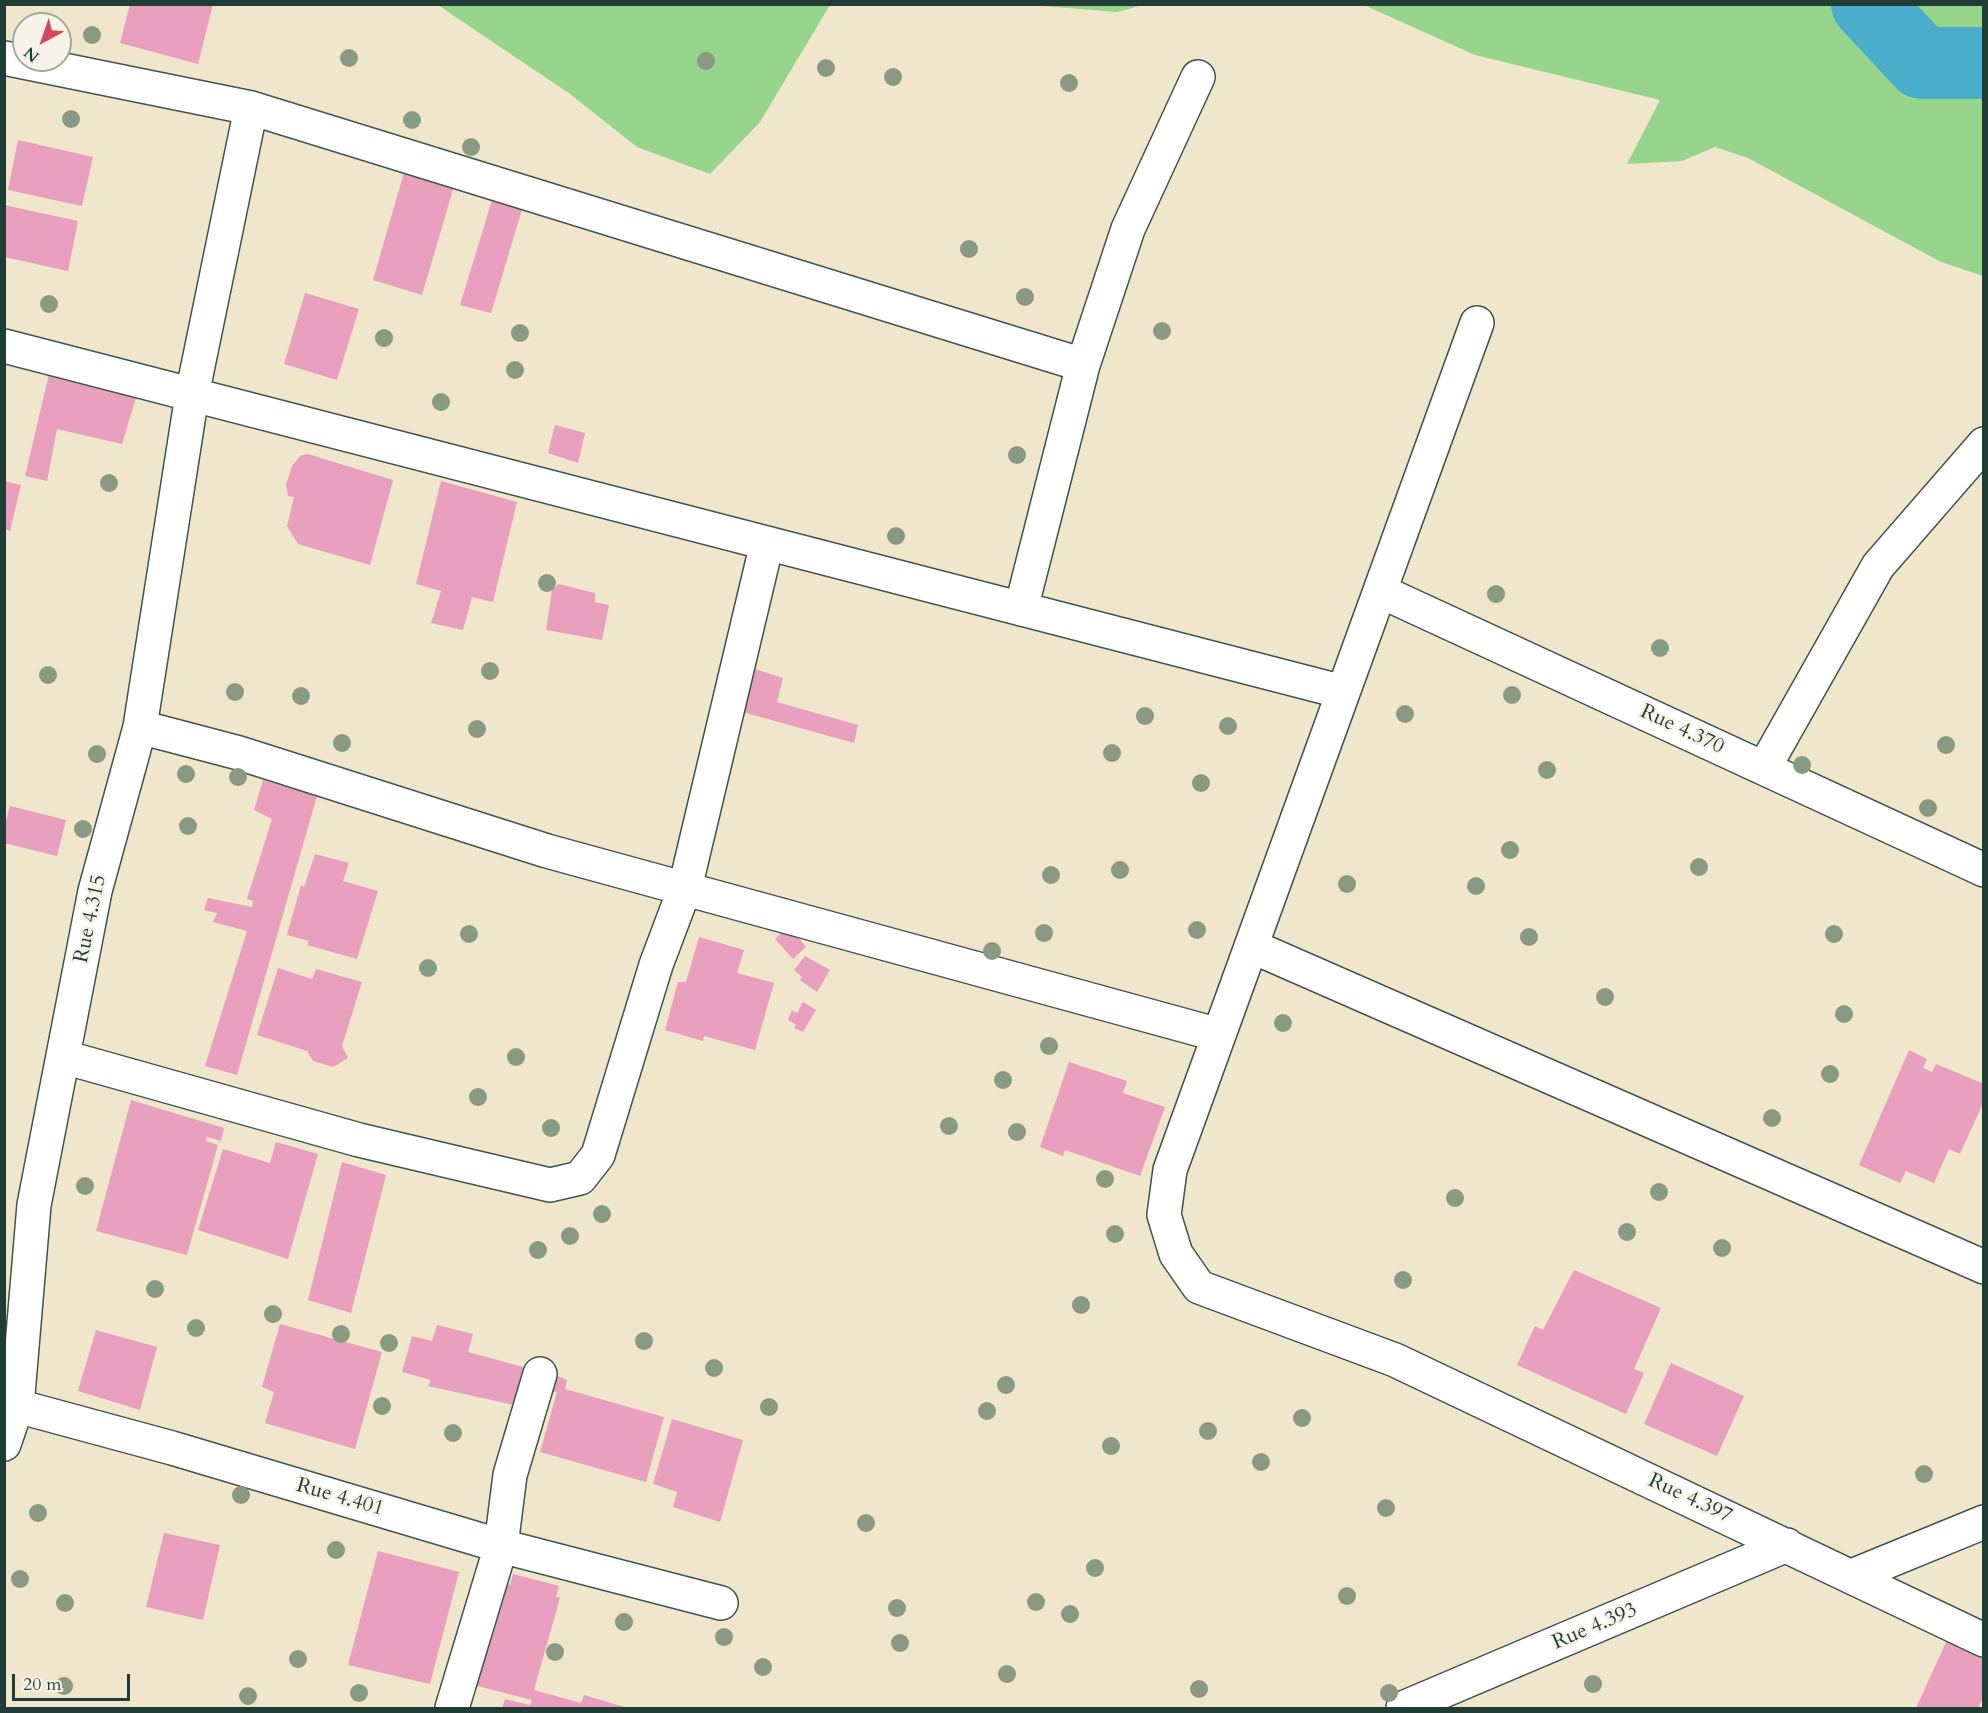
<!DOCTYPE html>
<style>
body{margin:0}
#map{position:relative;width:1988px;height:1713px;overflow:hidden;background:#efe6cc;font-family:Cardo,serif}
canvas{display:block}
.frame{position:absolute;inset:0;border:6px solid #1f3d34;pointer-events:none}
.north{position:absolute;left:12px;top:12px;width:60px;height:60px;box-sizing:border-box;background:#f7f3e8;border:2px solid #a1aaa0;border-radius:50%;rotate:220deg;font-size:16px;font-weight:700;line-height:24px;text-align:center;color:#1f3d34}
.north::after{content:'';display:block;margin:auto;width:21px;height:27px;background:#d1495b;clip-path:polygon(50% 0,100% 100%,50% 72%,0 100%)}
.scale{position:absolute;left:12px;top:1674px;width:118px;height:27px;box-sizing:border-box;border:3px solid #1f3d34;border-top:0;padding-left:8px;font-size:18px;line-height:21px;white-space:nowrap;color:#1f3d34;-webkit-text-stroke:4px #f7f3e8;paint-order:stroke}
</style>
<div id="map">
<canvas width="1988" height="1713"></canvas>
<div class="frame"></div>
<div class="north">N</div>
<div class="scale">20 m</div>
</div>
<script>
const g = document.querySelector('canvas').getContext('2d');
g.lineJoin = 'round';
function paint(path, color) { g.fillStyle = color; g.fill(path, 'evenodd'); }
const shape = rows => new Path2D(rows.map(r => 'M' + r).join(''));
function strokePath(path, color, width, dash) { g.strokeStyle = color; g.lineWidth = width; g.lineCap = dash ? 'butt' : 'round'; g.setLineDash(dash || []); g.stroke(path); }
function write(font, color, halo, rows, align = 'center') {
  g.font = font + ' Cardo,serif'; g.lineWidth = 5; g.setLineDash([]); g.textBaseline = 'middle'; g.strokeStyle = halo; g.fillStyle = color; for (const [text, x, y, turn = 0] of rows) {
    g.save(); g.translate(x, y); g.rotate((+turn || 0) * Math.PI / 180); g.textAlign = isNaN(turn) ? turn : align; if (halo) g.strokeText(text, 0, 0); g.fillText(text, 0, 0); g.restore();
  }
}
paint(shape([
 [438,5,830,5,760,122,710,174,637,147,570,94],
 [1031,5,1143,5,1117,12],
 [1364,5,1983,5,1983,276,1941,262,1748,158,1715,147,1682,161,1627,164,1660,100,1475,55]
]), '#96d58b');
strokePath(shape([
 [1867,4,1922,63,1984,63]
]), '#4aadca', 72);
paint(shape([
 [130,4,213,4,198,64,120,43],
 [18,140,93,157,82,206,8,190],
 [407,162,457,176,422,295,373,280],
 [496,187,526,196,491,313,460,305],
 [4,205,78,221,68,271,4,257],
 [305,293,359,309,337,380,284,364],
 [49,374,137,394,122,444,57,429,47,481,25,476],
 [555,425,585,433,578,463,548,453],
 [308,454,393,480,370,565,298,544,287,526,294,497,288,496,286,485,292,466,300,456],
 [4,481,21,485,10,531,4,529],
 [441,481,517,502,493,602,472,597,463,630,431,623,441,591,416,584],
 [559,584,595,593,595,602,609,605,602,640,546,630,552,590],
 [752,668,783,678,777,702,858,725,854,743,739,711],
 [263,780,317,796,237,1075,205,1066,247,931,213,922,217,913,204,910,208,898,252,907,253,901,247,899,272,819,254,810],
 [10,806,66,820,57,856,4,843,4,828],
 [315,854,349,863,343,881,378,891,357,959,307,945,309,941,287,935,301,885,304,887],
 [789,926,806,947,793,959,775,939],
 [699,937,744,950,737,973,774,983,755,1050,704,1036,703,1041,665,1030,678,982,686,982],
 [805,956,830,970,817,992,800,980,802,977,794,970],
 [278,968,312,979,316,969,362,982,342,1046,348,1058,333,1067,313,1061,307,1051,257,1035],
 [803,1002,816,1010,803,1032,794,1028,796,1025,788,1020,792,1010,797,1013],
 [1909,1050,1927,1059,1923,1068,1932,1072,1936,1064,1984,1084,1984,1101,1960,1154,1949,1149,1934,1183,1906,1171,1900,1183,1859,1165],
 [1069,1062,1127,1081,1123,1093,1165,1107,1140,1176,1065,1150,1063,1156,1040,1147],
 [131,1100,224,1128,221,1141,207,1137,206,1141,218,1145,187,1255,96,1231],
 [276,1142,318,1154,288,1259,198,1230,223,1149,270,1163],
 [342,1162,386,1175,351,1313,308,1300],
 [1574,1270,1661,1308,1634,1369,1644,1373,1626,1414,1517,1365,1535,1326,1543,1330],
 [280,1324,382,1352,355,1449,265,1423,274,1392,262,1387],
 [437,1325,473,1334,468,1352,534,1370,523,1407,428,1386,431,1380,402,1372,412,1336,432,1341],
 [96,1330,157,1347,140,1410,78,1391],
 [1671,1363,1744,1396,1717,1456,1644,1424],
 [550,1373,567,1380,565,1389,664,1417,646,1482,540,1452,557,1392,546,1390],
 [672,1419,743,1440,720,1522,673,1507,677,1492,653,1484],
 [164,1533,220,1545,203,1620,146,1607],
 [378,1551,459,1572,430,1684,348,1665],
 [513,1574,559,1586,556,1597,560,1598,534,1690,581,1703,584,1695,628,1708,502,1708,505,1699,530,1705,532,1700,474,1685,504,1583,510,1585],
 [1948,1638,1984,1652,1984,1695,1978,1708,1916,1708]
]), '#e99fbe');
const minor = shape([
 [4,58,251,108,1083,365],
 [1477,323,1170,1170,1164,1215,1176,1254,1199,1287,1395,1360,1984,1640],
 [4,346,1343,692],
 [1380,591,1984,870],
 [1021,609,1083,365,1128,229,1198,77],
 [140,727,239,753,547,851,1219,1035],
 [1764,768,1878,566,1984,444],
 [1251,946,1984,1267],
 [64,1057,359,1140,550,1185,580,1178,598,1155,656,965,685,888,767,543],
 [540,1374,510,1475,501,1546,721,1603],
 [17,1406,172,1448,501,1546,452,1708],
 [4,1444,17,1406,34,1205,95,891,140,727,192,395,251,108],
 [1852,1576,1984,1522],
 [1403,1708,1787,1545]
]);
strokePath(minor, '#3e564b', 36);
strokePath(minor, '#fff', 33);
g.fillStyle = '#8a9a82';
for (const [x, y] of [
 [92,35],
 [349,58],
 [706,61],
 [826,68],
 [893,77],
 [1069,83],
 [71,119],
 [412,120],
 [471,147],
 [969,249],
 [1025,297],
 [49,304],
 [1162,331],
 [520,333],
 [384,338],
 [515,370],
 [441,402],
 [1017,455],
 [109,483],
 [896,536],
 [547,583],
 [1496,594],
 [1660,648],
 [490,671],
 [48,675],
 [235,692],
 [1512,695],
 [301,696],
 [1405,714],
 [1145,716],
 [1228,726],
 [477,729],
 [342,743],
 [1946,745],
 [1112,753],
 [97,754],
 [1802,765],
 [1547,770],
 [186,774],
 [238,777],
 [1201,783],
 [1928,808],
 [188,826],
 [83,829],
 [1510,850],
 [1699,867],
 [1120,870],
 [1051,875],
 [1347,884],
 [1476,886],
 [1197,930],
 [1044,933],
 [469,934],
 [1834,934],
 [1529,937],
 [992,951],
 [428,968],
 [1605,997],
 [1844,1014],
 [1283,1023],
 [1049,1046],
 [516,1057],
 [1830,1074],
 [1003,1080],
 [478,1097],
 [1772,1118],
 [949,1126],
 [551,1128],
 [1017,1132],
 [1105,1179],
 [85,1186],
 [1659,1192],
 [1455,1198],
 [602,1214],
 [1627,1232],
 [1115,1234],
 [570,1236],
 [1722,1248],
 [538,1250],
 [1403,1280],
 [155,1289],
 [1081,1305],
 [273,1314],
 [196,1328],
 [341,1334],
 [644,1341],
 [389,1343],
 [714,1368],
 [1006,1385],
 [382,1406],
 [769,1407],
 [987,1411],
 [1302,1418],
 [1208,1431],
 [453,1433],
 [1111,1446],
 [1261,1462],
 [1924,1474],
 [241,1495],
 [1386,1508],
 [38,1513],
 [866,1523],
 [336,1550],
 [1095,1568],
 [20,1579],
 [1347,1596],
 [1036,1602],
 [65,1603],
 [897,1608],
 [1070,1614],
 [624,1622],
 [724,1637],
 [900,1643],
 [555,1652],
 [298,1659],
 [763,1667],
 [1007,1674],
 [1593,1684],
 [64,1686],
 [1199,1689],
 [359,1693],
 [1389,1693],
 [248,1696]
]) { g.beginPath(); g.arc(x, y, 9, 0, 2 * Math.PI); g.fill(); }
write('21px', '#1f3d34', '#f7f3e8', [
 ["Rue 4.370",1682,730,25],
 ["Rue 4.315",91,919,-78],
 ["Rue 4.401",340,1498,16],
 ["Rue 4.397",1690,1499,25],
 ["Rue 4.393",1595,1627,-23]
]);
</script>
